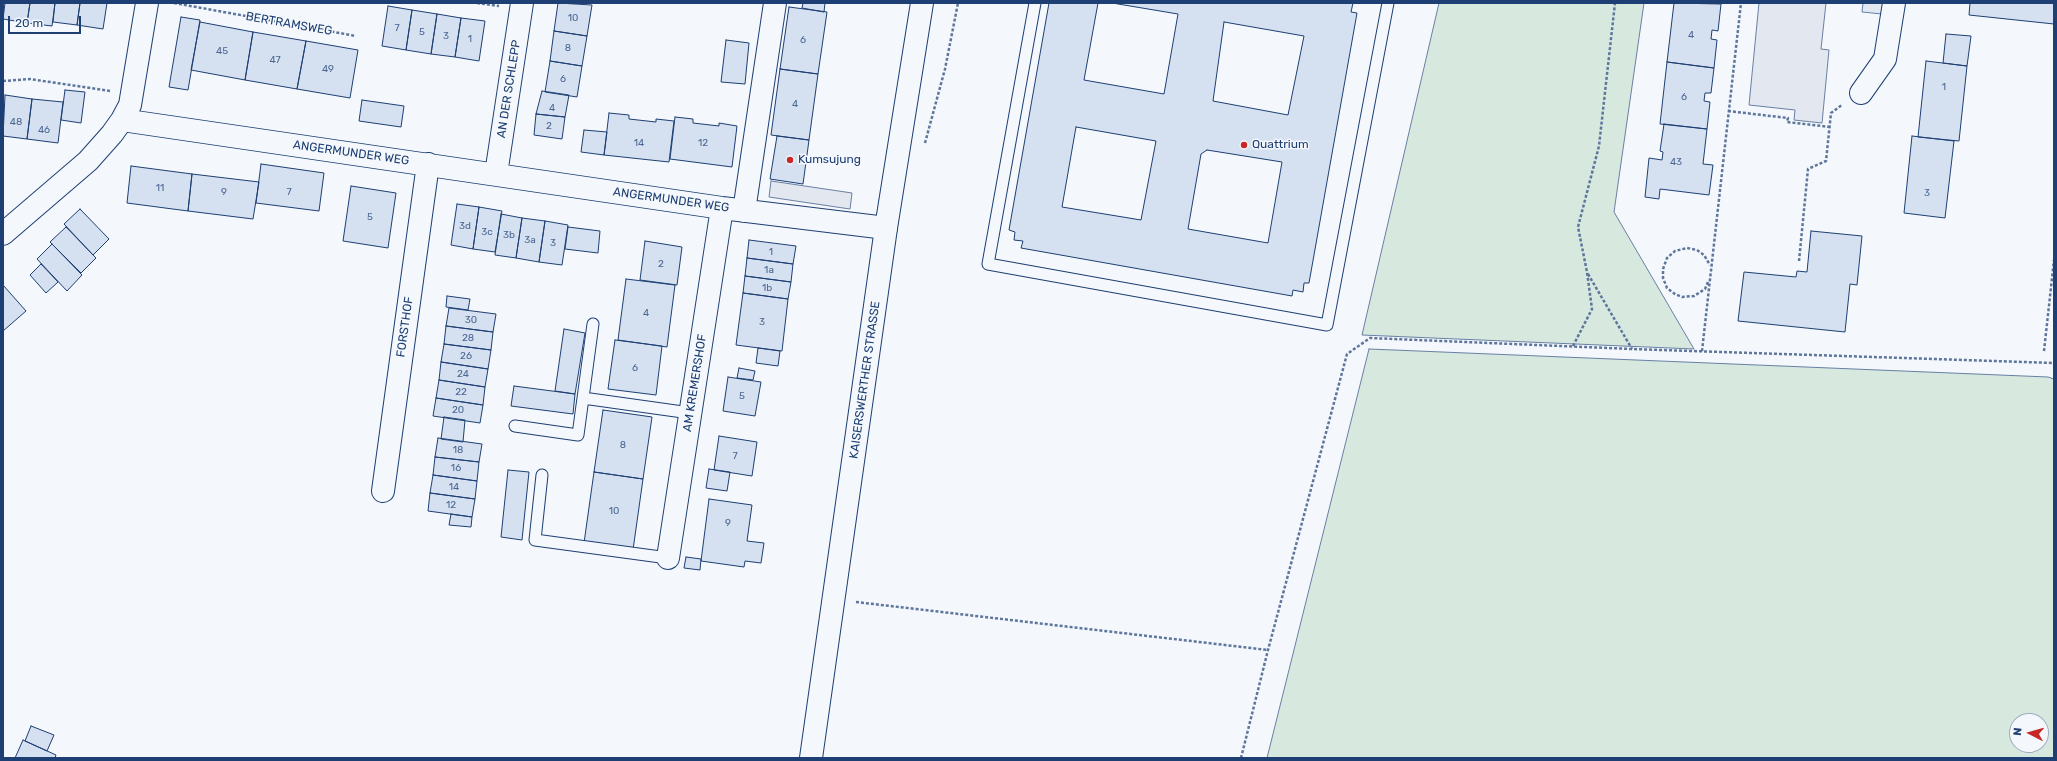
<!DOCTYPE html>
<style>
body{margin:0}
#map{position:relative;width:2057px;height:761px;overflow:hidden;background:#f4f7fb;font-family:Rubik,sans-serif}
canvas{display:block}
.frame{position:absolute;inset:0;border:4px solid #1d3f73;pointer-events:none}
.north{position:absolute;left:2009px;top:713px;width:40px;height:40px;box-sizing:border-box;background:#f4f7fb;border:1px solid #9eadc5;border-radius:50%;rotate:276deg;font-size:11px;font-weight:700;line-height:16px;text-align:center;color:#1d3f73}
.north::after{content:'';display:block;margin:auto;width:14px;height:18px;background:#c62828;clip-path:polygon(50% 0,100% 100%,50% 72%,0 100%)}
.scale{position:absolute;left:8px;top:16px;width:73px;height:18px;box-sizing:border-box;border:2px solid #1d3f73;border-top:0;padding-left:5px;font-size:12px;line-height:14px;white-space:nowrap;color:#1d3f73;-webkit-text-stroke:3px #f4f7fb;paint-order:stroke}
</style>
<div id="map">
<canvas width="2057" height="761"></canvas>
<div class="frame"></div>
<div class="north">N</div>
<div class="scale">20 m</div>
</div>
<script>
const g = document.querySelector('canvas').getContext('2d');
g.lineJoin = 'round';
function paint(path, color) { g.fillStyle = color; g.fill(path, 'evenodd'); }
const shape = rows => new Path2D(rows.map(r => 'M' + r).join(''));
function strokePath(path, color, width, dash) { g.strokeStyle = color; g.lineWidth = width; g.lineCap = dash ? 'butt' : 'round'; g.setLineDash(dash || []); g.stroke(path); }
function write(font, color, halo, rows, align = 'center') {
  g.font = font + ' Rubik,sans-serif'; g.lineWidth = 3; g.setLineDash([]); g.textBaseline = 'middle'; g.strokeStyle = halo; g.fillStyle = color; for (const [text, x, y, turn = 0] of rows) {
    g.save(); g.translate(x, y); g.rotate((+turn || 0) * Math.PI / 180); g.textAlign = isNaN(turn) ? turn : align; if (halo) g.strokeText(text, 0, 0); g.fillText(text, 0, 0); g.restore();
  }
}
const green = shape([
 [1439,3,1644,3,1614,212,1694,349,1362,335,1439,3],
 [1369,349,2048,377,2054,379,2054,758,1267,758,1369,349],
 [2017,721,2041,721,2041,745,2017,745,2017,721]
]);
paint(green, '#d7e8df');
strokePath(green, '#687fa3', 1);
const parking = shape([
 [1759,3,1826,3,1821,49,1829,50,1822,123,1794,120,1795,110,1749,105,1759,3],
 [1863,3,1883,3,1882,14,1862,12,1863,3],
 [771,181,852,193,850,209,769,197,771,181]
]);
paint(parking, '#e3e8f0');
strokePath(parking, '#687fa3', 1);
const building = shape([
 [5,3,30,3,27,23,3,19,5,3],
 [30,3,55,3,52,26,27,23,30,3],
 [55,3,80,3,77,25,53,22,55,3],
 [80,3,107,3,103,29,77,25,80,3],
 [558,3,592,5,587,36,554,31,558,3],
 [803,3,825,3,824,12,802,8,803,3],
 [1049,3,1098,3,1084,80,1164,94,1178,14,1112,3,1353,3,1351,12,1357,13,1309,283,1304,283,1303,292,1293,290,1292,296,1021,248,1023,241,1014,240,1015,232,1009,230,1049,3],
 [1224,22,1304,36,1288,115,1213,101,1224,22],
 [1076,127,1156,141,1141,220,1062,207,1076,127],
 [1207,150,1282,162,1268,243,1188,229,1201,154,1207,150],
 [1674,3,1721,4,1718,31,1712,30,1711,39,1717,40,1714,68,1667,62,1674,3],
 [1970,3,2054,3,2054,24,1969,15,1970,3],
 [388,6,412,10,406,50,382,46,388,6],
 [789,7,827,12,818,74,780,69,789,7],
 [412,10,437,14,431,54,406,50,412,10],
 [437,14,461,18,455,57,431,54,437,14],
 [181,17,200,20,188,90,169,87,181,17],
 [461,18,485,21,479,61,455,57,461,18],
 [200,22,253,32,245,80,191,70,200,22],
 [554,31,587,36,582,66,550,61,554,31],
 [253,32,306,41,297,89,245,80,253,32],
 [1946,34,1971,36,1967,66,1943,63,1946,34],
 [726,40,749,43,745,84,721,82,726,40],
 [306,41,358,50,350,98,297,89,306,41],
 [550,61,582,66,577,97,545,92,550,61],
 [1926,61,1967,66,1959,141,1918,137,1926,61],
 [1667,62,1714,68,1711,93,1705,93,1704,101,1710,102,1707,129,1660,124,1667,62],
 [780,69,818,74,809,140,771,135,780,69],
 [65,90,85,92,81,123,61,120,65,90],
 [542,91,569,95,565,117,536,114,542,91],
 [5,95,32,99,27,139,3,136,5,95],
 [32,99,63,102,58,143,27,139,32,99],
 [362,100,404,106,401,127,359,121,362,100],
 [609,113,629,115,629,119,656,122,656,119,674,121,669,162,604,155,609,113],
 [536,114,565,117,562,139,534,135,536,114],
 [675,117,693,119,693,123,719,126,719,123,737,126,732,167,670,159,675,117],
 [1664,124,1707,129,1703,164,1713,165,1709,195,1660,189,1659,199,1645,197,1649,158,1662,160,1663,152,1660,151,1664,124],
 [584,130,607,132,604,155,581,152,584,130],
 [777,136,809,140,803,184,770,179,777,136],
 [1912,136,1954,141,1945,218,1904,213,1912,136],
 [261,164,324,173,319,211,256,203,261,164],
 [131,166,192,174,188,211,127,203,131,166],
 [192,174,259,182,253,219,188,211,192,174],
 [351,186,396,193,388,248,343,241,351,186],
 [457,204,479,207,473,249,451,245,457,204],
 [479,207,502,211,495,252,473,249,479,207],
 [80,209,109,239,93,255,64,224,80,209],
 [501,214,522,218,516,258,495,255,501,214],
 [522,218,545,221,539,262,516,258,522,218],
 [545,221,568,225,562,265,539,262,545,221],
 [66,227,96,258,81,273,50,242,66,227],
 [568,227,600,231,598,253,565,249,568,227],
 [1811,231,1862,236,1857,285,1850,284,1845,332,1738,321,1744,272,1796,277,1797,271,1807,272,1811,231],
 [749,240,796,246,793,264,747,258,749,240],
 [645,241,682,247,677,285,640,280,645,241],
 [52,244,82,275,67,291,37,259,52,244],
 [747,258,793,264,791,282,745,276,747,258],
 [41,264,58,282,46,293,30,275,41,264],
 [745,276,791,282,788,299,743,293,745,276],
 [626,279,675,285,667,347,618,340,626,279],
 [3,285,26,311,3,331,3,285],
 [743,293,788,299,782,351,736,345,743,293],
 [447,296,470,299,468,310,446,307,447,296],
 [449,308,496,314,493,332,446,326,449,308],
 [446,326,493,332,491,350,444,344,446,326],
 [564,329,585,333,575,394,555,391,564,329],
 [615,340,662,346,656,395,608,389,615,340],
 [444,344,491,350,488,369,441,362,444,344],
 [758,348,780,351,778,366,756,363,758,348],
 [441,362,488,369,485,387,439,380,441,362],
 [739,368,755,371,753,380,737,378,739,368],
 [728,377,761,382,755,416,723,411,728,377],
 [439,380,485,387,483,405,436,398,439,380],
 [514,386,575,394,573,414,511,406,514,386],
 [436,398,483,405,480,423,433,416,436,398],
 [603,410,652,417,643,479,594,472,603,410],
 [444,417,465,420,463,442,441,439,444,417],
 [719,436,757,442,752,476,714,470,719,436],
 [438,438,482,444,479,462,435,457,438,438],
 [435,457,479,462,477,481,433,475,435,457],
 [709,469,730,472,727,491,706,488,709,469],
 [508,470,529,472,522,540,501,537,508,470],
 [594,472,643,479,633,550,584,543,594,472],
 [433,475,477,481,475,499,430,493,433,475],
 [430,493,475,499,472,517,428,511,430,493],
 [709,499,752,505,747,541,764,543,761,563,745,561,744,567,701,561,709,499],
 [451,514,472,517,471,527,449,525,451,514],
 [686,557,701,559,700,570,684,568,686,557],
 [31,726,54,735,47,751,25,741,31,726],
 [23,740,56,755,55,758,15,758,23,740]
]);
paint(building, '#d5e0f0');
strokePath(building, '#1d3f73', 1);
const lane = shape([
 [1035,3,988,264,1327,325,1388,3],
 [583,398,690,413],
 [515,426,578,435,593,324],
 [542,475,535,540,668,558]
]);
const street = shape([
 [1861,93,1885,59,1894,3],
 [122,120,130,105,147,3],
 [496,174,522,3],
 [744,211,775,3],
 [3,234,88,161,112,134,122,120,722,208,886,228],
 [383,491,428,164],
 [668,558,722,208]
]);
const secondary = shape([
 [811,758,886,228,922,3]
]);
strokePath(lane, '#1d3f73', 13);
strokePath(street, '#1d3f73', 24);
strokePath(secondary, '#1d3f73', 24);
strokePath(shape([
 [174,3,356,36],
 [477,3,499,6],
 [3,81,30,79,110,91],
 [1728,111,1788,118,1787,122,1830,127],
 [925,143,945,69,958,3],
 [1799,261,1808,169,1826,161,1831,113,1842,105],
 [1588,274,1632,349],
 [1708,282,1705,289,1694,296,1682,297,1675,294,1667,288,1663,278,1663,269,1667,258,1675,251,1687,248,1697,250,1704,255,1710,265],
 [1573,346,1592,309,1587,272,1578,227,1599,146,1615,3],
 [1702,351,1741,3],
 [2044,351,2054,260],
 [856,602,1268,650],
 [1241,758,1268,650,1347,354,1370,338,1632,349,2054,363]
]), '#5e769c', 2.5, [3, 2]);
strokePath(lane, '#f4f7fb', 11);
strokePath(street, '#f4f7fb', 22);
strokePath(secondary, '#f4f7fb', 22);
for (const [x, y, r, color] of [
 [1244,145,4,"#c62828"],
 [790,160,4,"#c62828"]
]) { const dot = new Path2D(); dot.arc(x, y, r, 0, 2 * Math.PI); g.fillStyle = color; g.fill(dot); strokePath(dot, '#f4f7fb', 1.5); }
write('10px', '#4b6792', null, [
 ["10",573,18],
 ["7",397,28],
 ["5",422,32],
 ["4",1691,35],
 ["3",446,36],
 ["1",470,39],
 ["6",803,40],
 ["8",568,48],
 ["45",222,51],
 ["47",275,60],
 ["49",328,69],
 ["6",563,79],
 ["1",1944,87],
 ["6",1684,97],
 ["4",795,104],
 ["4",552,108],
 ["48",16,122],
 ["2",549,126],
 ["46",44,130],
 ["14",639,143],
 ["12",703,143],
 ["43",1676,162],
 ["11",160,188],
 ["9",224,192],
 ["7",289,192],
 ["3",1927,193],
 ["5",370,217],
 ["3d",465,226],
 ["3c",487,232],
 ["3b",509,235],
 ["3a",530,240],
 ["3",553,243],
 ["1",771,252],
 ["2",661,264],
 ["1a",769,270],
 ["1b",767,288],
 ["4",646,313],
 ["30",471,320],
 ["3",762,322],
 ["28",468,338],
 ["26",466,356],
 ["6",635,368],
 ["24",463,374],
 ["22",461,392],
 ["5",742,396],
 ["20",458,410],
 ["8",623,445],
 ["18",458,450],
 ["7",735,456],
 ["16",456,468],
 ["14",454,487],
 ["12",451,505],
 ["10",614,511],
 ["9",728,523]
]);
write('12px', '#1d3f73', '#f4f7fb', [
 ["BERTRAMSWEG",289,24,10],
 ["AN DER SCHLEPP",509,89,-81],
 ["ANGERMUNDER WEG",351,153,8],
 ["ANGERMUNDER WEG",671,200,8],
 ["FORSTHOF",405,327,-82],
 ["KAISERSWERTHER STRASSE",865,380,-82],
 ["AM KREMERSHOF",695,383,-81]
]);
write('12px', '#1d3f73', '#f4f7fb', [
 ["Quattrium",1252,145],
 ["Kumsujung",798,160]
], 'left');
</script>
